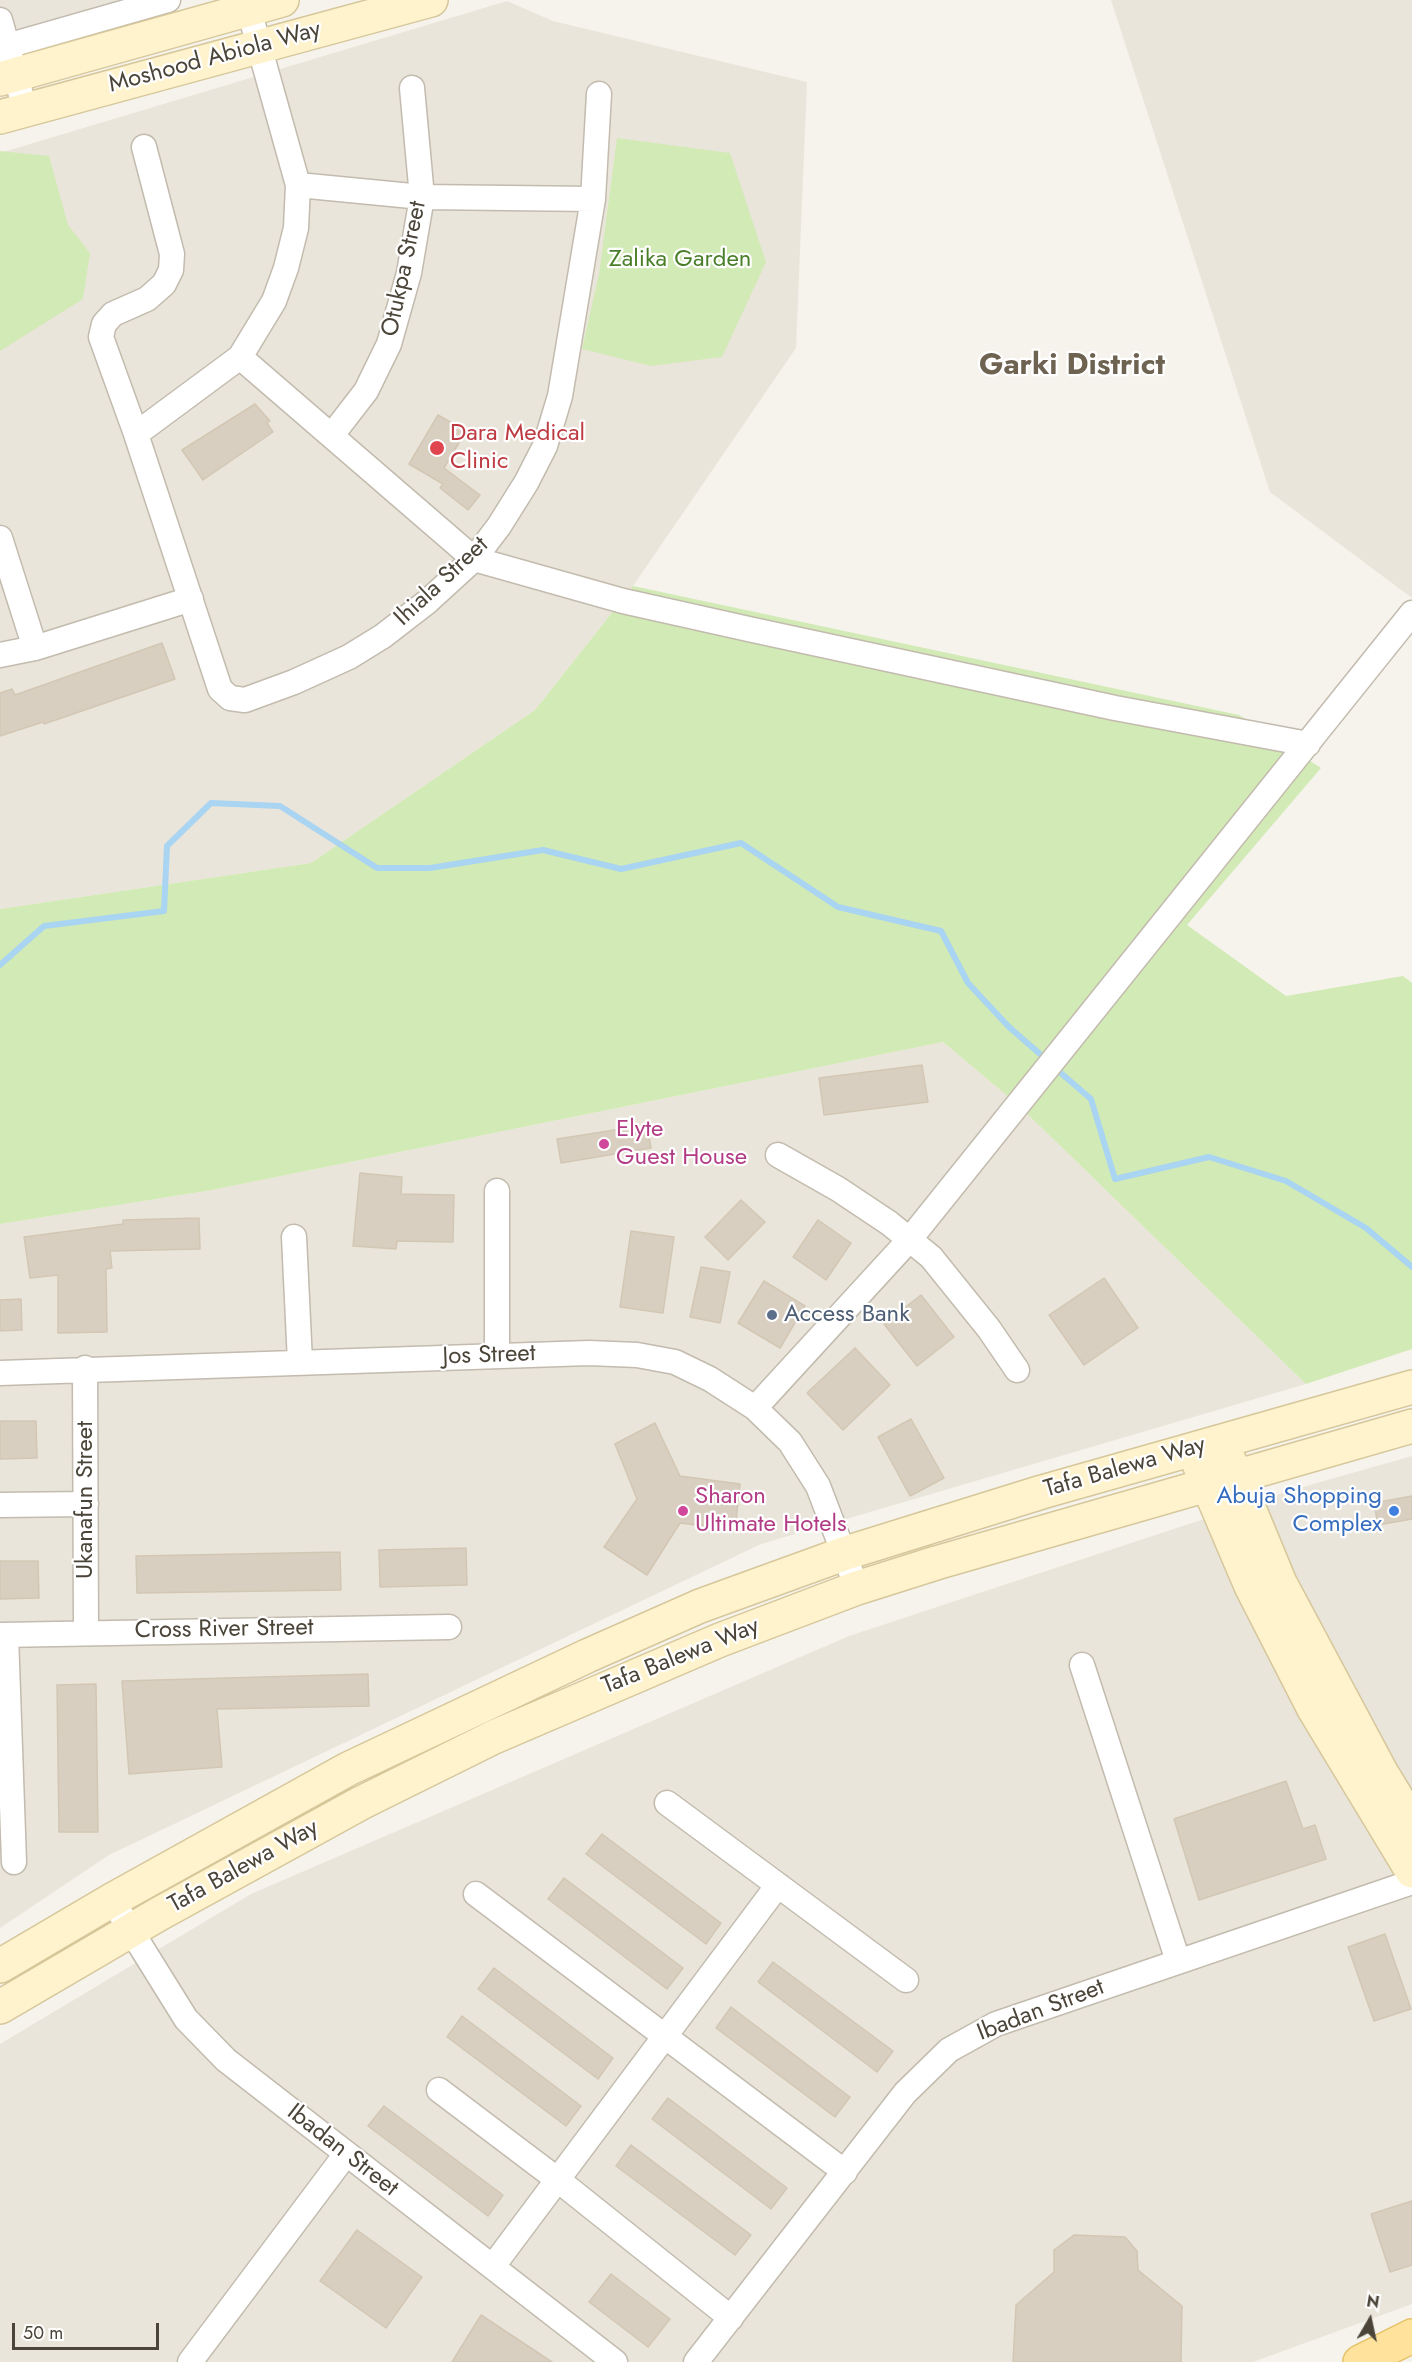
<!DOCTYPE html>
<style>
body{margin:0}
#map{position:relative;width:1412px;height:2362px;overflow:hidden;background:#f6f3ec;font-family:Jost,sans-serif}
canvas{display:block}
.north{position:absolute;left:1340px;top:2290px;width:60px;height:60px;-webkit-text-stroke:4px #fff;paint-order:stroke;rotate:9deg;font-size:16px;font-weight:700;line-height:24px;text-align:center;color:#4b4439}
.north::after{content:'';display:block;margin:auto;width:21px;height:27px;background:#4b4439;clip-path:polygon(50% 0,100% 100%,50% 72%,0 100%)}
.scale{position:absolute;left:12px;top:2323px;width:147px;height:27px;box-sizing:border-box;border:3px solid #4b4439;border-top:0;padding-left:8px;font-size:18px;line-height:21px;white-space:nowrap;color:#4b4439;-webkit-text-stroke:4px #fff;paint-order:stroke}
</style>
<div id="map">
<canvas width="1412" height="2362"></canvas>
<div class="north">N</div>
<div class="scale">50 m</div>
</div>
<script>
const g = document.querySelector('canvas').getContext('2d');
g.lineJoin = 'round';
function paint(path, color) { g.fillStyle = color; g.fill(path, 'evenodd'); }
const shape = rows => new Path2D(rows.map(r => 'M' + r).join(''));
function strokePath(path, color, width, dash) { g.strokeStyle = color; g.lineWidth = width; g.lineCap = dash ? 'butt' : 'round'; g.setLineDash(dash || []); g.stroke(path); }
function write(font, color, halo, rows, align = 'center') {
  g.font = font + ' Jost,sans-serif'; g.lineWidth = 4.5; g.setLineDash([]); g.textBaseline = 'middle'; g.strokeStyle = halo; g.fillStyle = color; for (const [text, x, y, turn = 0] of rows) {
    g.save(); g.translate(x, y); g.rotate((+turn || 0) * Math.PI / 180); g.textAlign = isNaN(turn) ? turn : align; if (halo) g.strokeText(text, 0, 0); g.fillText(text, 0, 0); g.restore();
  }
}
paint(shape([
 [0,0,141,0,0,49],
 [1111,0,1412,0,1412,598,1270,492],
 [507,1,553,21,807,82,796,348,633,586,535,710,311,863,0,909,0,153],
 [943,1042,1017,1104,1306,1384,761,1544,109,1855,0,1928,0,1224,212,1190],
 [1412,1456,1412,2304,1253,2362,0,2362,0,2044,251,1894,849,1636,1289,1491]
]), '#eae5da');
paint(shape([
 [617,138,730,153,766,262,722,357,651,366,582,349,599,274],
 [0,151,49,156,68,225,90,253,83,299,0,351],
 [633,586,1239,715,1321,768,1187,925,1286,996,1403,976,1412,983,1412,1349,1306,1384,1017,1104,943,1042,212,1190,0,1224,0,909,311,863,535,710]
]), '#d2eab5');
strokePath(shape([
 [0,965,44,926,164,911,167,846,211,803,280,806,377,868,430,868,543,850,621,869,741,843,838,907,941,931,968,983,1009,1027,1048,1061],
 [1055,1068,1091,1099,1115,1179,1209,1157,1286,1181,1366,1228,1412,1267]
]), '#a9d4f2', 6);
const building = shape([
 [255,404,270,421,267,423,273,432,203,480,182,450,255,404],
 [438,415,466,431,444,468,480,495,468,510,440,488,443,484,409,464,438,415],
 [162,643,175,679,44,724,43,722,0,736,0,693,12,689,15,695,162,643],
 [922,1065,928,1102,824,1115,819,1078,922,1065],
 [647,1125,651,1148,561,1163,557,1139,647,1125],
 [360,1173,402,1177,401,1194,454,1195,453,1242,397,1241,396,1249,353,1246,360,1173],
 [741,1200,765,1222,728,1260,705,1237,741,1200],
 [199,1218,200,1249,110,1251,112,1268,106,1269,107,1332,58,1333,58,1275,30,1278,24,1237,123,1224,123,1220,199,1218],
 [818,1220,851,1243,826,1280,793,1257,818,1220],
 [631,1231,674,1237,663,1313,620,1307,631,1231],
 [701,1267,730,1272,720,1323,690,1317,701,1267],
 [1104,1278,1138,1328,1084,1365,1049,1315,1104,1278],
 [764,1281,805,1306,780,1348,738,1323,764,1281],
 [921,1295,954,1337,917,1366,884,1324,921,1295],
 [21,1299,22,1330,0,1331,0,1300,21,1299],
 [855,1348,890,1385,843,1430,807,1393,855,1348],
 [911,1419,944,1478,910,1496,878,1437,911,1419],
 [0,1421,36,1421,37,1458,0,1459,0,1421],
 [655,1423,680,1476,740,1484,735,1530,680,1523,647,1575,604,1547,637,1499,615,1444,655,1423],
 [1412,1496,1412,1519,1378,1525,1374,1503,1412,1496],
 [466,1548,467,1585,380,1587,379,1550,466,1548],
 [340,1552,341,1590,137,1593,136,1556,340,1552],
 [0,1561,38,1561,39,1598,0,1599,0,1561],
 [368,1674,369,1706,217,1709,222,1767,129,1774,122,1681,368,1674],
 [96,1684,98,1832,59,1832,57,1685,96,1684],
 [1286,1781,1303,1829,1315,1825,1326,1859,1199,1900,1174,1819,1286,1781],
 [602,1834,721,1923,706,1944,586,1854,602,1834],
 [564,1878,683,1968,667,1989,548,1899,564,1878],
 [1385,1934,1411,2009,1374,2021,1348,1947,1385,1934],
 [773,1962,893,2051,877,2072,758,1982,773,1962],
 [494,1968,613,2058,598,2079,478,1989,494,1968],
 [731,2007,850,2097,835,2117,716,2028,731,2007],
 [462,2016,581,2106,566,2126,447,2037,462,2016],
 [668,2098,787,2188,771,2209,652,2119,668,2098],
 [384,2106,503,2195,488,2216,368,2126,384,2106],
 [631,2145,751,2235,735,2255,616,2166,631,2145],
 [1412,2201,1412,2265,1390,2272,1371,2214,1412,2201],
 [357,2230,422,2277,386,2328,320,2281,357,2230],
 [1074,2235,1125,2237,1137,2251,1138,2270,1182,2306,1181,2362,1013,2362,1016,2305,1054,2272,1054,2250,1074,2235],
 [611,2274,670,2319,648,2347,589,2302,611,2274],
 [481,2315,552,2362,452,2362,481,2315]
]);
paint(building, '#d8cfc1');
strokePath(building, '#d3c7b4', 1.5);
const street = shape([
 [0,20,25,109],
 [0,48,168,0],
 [144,147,172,254,171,270,164,284,147,299,113,314,104,324,101,337,136,434,220,689,230,698,245,700,294,682,349,657,383,636,427,602,474,559,499,526,526,483,545,446,560,396,593,199,599,94],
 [298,185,422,197,593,199],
 [240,357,474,559,623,601,753,630,1115,708,1308,744],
 [136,434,240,357,274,301,286,268,296,228,298,185,249,10],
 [332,435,366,391,389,344,409,273,422,197,412,88],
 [0,538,35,648],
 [0,655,35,648,191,599],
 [778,1155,838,1189,889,1223,931,1257,989,1329,1017,1370],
 [294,1237,300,1362],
 [497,1355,497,1191],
 [85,1368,86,1632],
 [0,1373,589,1353,637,1355,675,1362,710,1379,755,1408,790,1442,818,1486,857,1588],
 [755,1408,910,1239,1412,613],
 [0,1505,86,1504],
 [0,1635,449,1627],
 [6,1635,14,1862],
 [1082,1665,1178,1961],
 [667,1803,906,1980],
 [476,1894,845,2172],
 [112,1900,186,2019,226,2060,615,2362],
 [439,2090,558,2180,731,2318],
 [493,2266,778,1885],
 [190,2362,346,2154],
 [696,2362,905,2093,949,2050,996,2024,1412,1882]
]);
const secondary = shape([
 [0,79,282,0],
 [0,117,431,0],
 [1227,1455,1280,1583,1381,1772,1412,1823],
 [1199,1464,1251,1586,1314,1709,1412,1871],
 [0,1966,112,1900,348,1769,587,1656,700,1606,846,1553,1042,1492,1412,1387],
 [0,2007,159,1914,361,1803,494,1737,720,1640,857,1588,936,1563,1412,1426]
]);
const primary = shape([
 [1360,2362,1412,2336]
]);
strokePath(street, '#c2bbae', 27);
strokePath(secondary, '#d6c79b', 36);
strokePath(primary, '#e6c16a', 36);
strokePath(street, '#fff', 24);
strokePath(secondary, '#fff3cd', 33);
strokePath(primary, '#ffe39c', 33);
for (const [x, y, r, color] of [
 [437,448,8,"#e0444e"],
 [604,1144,6,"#d1479c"],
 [772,1315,6,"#5c6f8a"],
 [683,1511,6,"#d1479c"],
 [1394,1511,6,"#3f7fe0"]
]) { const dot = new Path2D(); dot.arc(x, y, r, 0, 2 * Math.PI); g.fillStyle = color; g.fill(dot); strokePath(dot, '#fff', 2); }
write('24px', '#4b4439', '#fff', [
 ["Moshood Abiola Way",215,58,-15],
 ["Otukpa Street",405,269,-78],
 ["Ihiala Street",442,582,-43],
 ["Jos Street",489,1356,-2],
 ["Tafa Balewa Way",1125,1468,-16],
 ["Ukanafun Street",86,1500,-90],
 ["Cross River Street",224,1630,-1],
 ["Tafa Balewa Way",681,1657,-22],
 ["Tafa Balewa Way",244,1867,-29],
 ["Ibadan Street",1041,2011,-21],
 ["Ibadan Street",342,2151,38]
]);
write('24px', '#4a7f2a', '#fff', [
 ["Zalika Garden",680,260]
]);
write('24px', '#be3a42', '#fff', [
 ["Dara Medical",450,434],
 ["Clinic",450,462]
], 'left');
write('24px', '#b23c85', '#fff', [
 ["Elyte",616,1130],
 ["Guest House",616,1158],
 ["Sharon",695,1497],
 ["Ultimate Hotels",695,1525]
], 'left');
write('24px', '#4e5e75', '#fff', [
 ["Access Bank",784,1315]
], 'left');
write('24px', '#366cbe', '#fff', [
 ["Abuja Shopping",1382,1497],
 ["Complex",1382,1525]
], 'right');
write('bold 30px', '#6e6250', '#fff', [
 ["Garki District",1072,367]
]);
</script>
